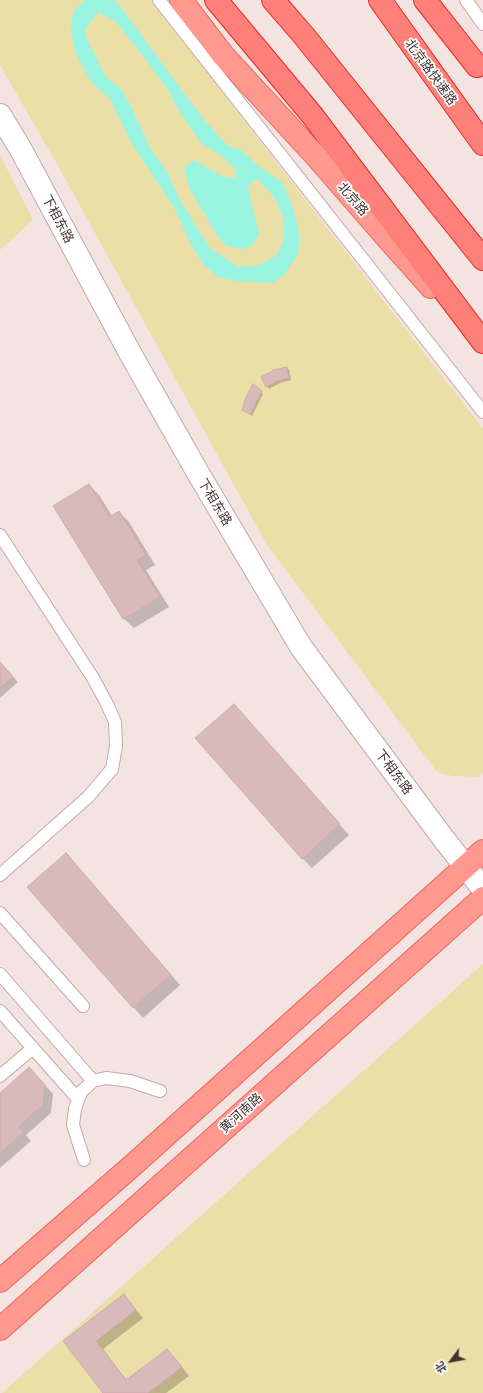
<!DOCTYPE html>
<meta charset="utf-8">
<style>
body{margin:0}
#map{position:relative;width:483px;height:1393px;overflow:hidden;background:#f3e4e2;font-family:"Exo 2","Noto Sans SC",sans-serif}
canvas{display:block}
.north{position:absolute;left:431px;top:1341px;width:40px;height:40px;-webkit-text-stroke:3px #fff;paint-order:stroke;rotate:238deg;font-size:11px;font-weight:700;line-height:16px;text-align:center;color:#453333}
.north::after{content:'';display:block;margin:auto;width:14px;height:18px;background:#453333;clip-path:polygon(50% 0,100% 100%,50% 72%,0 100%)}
</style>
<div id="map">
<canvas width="483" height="1393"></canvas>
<div class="north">北</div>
</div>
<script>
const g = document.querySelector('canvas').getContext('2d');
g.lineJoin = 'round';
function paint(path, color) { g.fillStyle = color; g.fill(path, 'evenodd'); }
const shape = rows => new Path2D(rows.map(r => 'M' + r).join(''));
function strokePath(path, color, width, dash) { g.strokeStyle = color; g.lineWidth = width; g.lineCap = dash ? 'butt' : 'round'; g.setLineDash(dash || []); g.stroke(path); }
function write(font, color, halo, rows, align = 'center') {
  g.font = font + ' "Exo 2","Noto Sans SC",sans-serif'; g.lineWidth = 3.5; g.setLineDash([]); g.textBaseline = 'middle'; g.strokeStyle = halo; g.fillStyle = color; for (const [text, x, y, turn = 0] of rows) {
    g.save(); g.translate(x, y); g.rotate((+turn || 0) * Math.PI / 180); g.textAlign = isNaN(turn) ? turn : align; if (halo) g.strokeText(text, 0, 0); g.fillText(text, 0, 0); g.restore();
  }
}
paint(shape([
 [0,0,151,0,483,429,483,773,478,777,452,776,437,772,267,545,58,166,0,65],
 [0,155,33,220,0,250],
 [483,964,483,1393,2,1393]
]), '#ebdfa8');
paint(shape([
 [85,0,112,0,117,2,204,120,227,145,241,150,259,167,282,182,291,202,297,223,300,239,298,254,284,275,272,283,236,281,218,277,203,264,191,245,176,211,131,142,110,99,92,83,83,68,75,51,71,31,73,12],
 [99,12,116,22,140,52,168,90,179,111,202,144,219,154,235,168,236,178,223,177,194,160,184,168,189,187,218,237,227,246,243,249,253,245,259,233,250,198,248,185,258,179,274,197,283,217,284,240,276,256,260,265,238,267,210,248,194,223,179,198,167,171,151,150,130,104,120,88,105,76,88,41,85,30,93,19]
]), '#99f5e1');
paint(shape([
 [287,368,289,370,291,380,280,383,269,389,267,386],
 [261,392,263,394,252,416,243,410],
 [89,485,99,495,112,516,119,512,129,522,155,565,146,570,169,607,134,628,124,619,54,506],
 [0,662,18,682,0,698],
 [243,715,349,835,312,868,302,858],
 [75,864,180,985,143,1018,28,887],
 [37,1076,53,1094,51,1113,26,1135,31,1141,0,1168,0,1095],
 [124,1295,143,1318,103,1349,127,1381,167,1350,175,1358,189,1376,166,1393,104,1393,64,1341]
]), '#0003');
const building = shape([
 [287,367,289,378,277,381,266,387,261,377,274,370,287,367],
 [253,384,262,391,250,414,242,410,246,397,253,384],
 [89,484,110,517,119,511,146,555,137,560,160,597,123,619,53,506,89,484],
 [0,662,13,677,0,688,0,662],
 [234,704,340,824,302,859,195,738,234,704],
 [66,853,171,975,133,1008,27,887,66,853],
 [29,1067,45,1085,43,1105,18,1127,24,1132,0,1153,0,1093,29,1067],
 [124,1294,136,1310,96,1341,126,1380,167,1349,182,1367,148,1393,103,1393,63,1341,124,1294]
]);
paint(building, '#d8babb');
strokePath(building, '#d0aaaa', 1);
const service = shape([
 [159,0,483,412],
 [466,0,483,24],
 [0,535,93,678,107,704,115,722,116,746,112,769,88,797,0,875],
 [0,913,83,1006],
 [0,974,93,1081],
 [0,1011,78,1099],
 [0,1076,33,1048],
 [84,1160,73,1125,75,1109,81,1092,93,1081,106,1078,130,1081,160,1091]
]);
const minor = shape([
 [0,115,20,148,130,353,198,473,301,647,443,838,483,889]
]);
const primary = shape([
 [181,0,223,55,315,155,388,239,431,287],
 [0,1281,133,1165,483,851],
 [0,1329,483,898]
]);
const trunk = shape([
 [216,0,312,115,483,342],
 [273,0,305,37,483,259],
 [380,0,483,144],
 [425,0,477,66]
]);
strokePath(service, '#c2a9a8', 14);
strokePath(minor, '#c2a9a8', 24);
strokePath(primary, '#ec6357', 24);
strokePath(trunk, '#e82927', 24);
strokePath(service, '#fff', 12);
strokePath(minor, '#fff', 22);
strokePath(primary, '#ff998f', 22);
strokePath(trunk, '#ff8078', 22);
write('13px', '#453333', '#fff', [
 ["北京路快速路",431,72,54],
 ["北京路",353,199,49],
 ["下相东路",58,219,62],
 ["下相东路",215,502,59],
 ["下相东路",394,772,53],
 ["黄河南路",241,1113,-42]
]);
</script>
